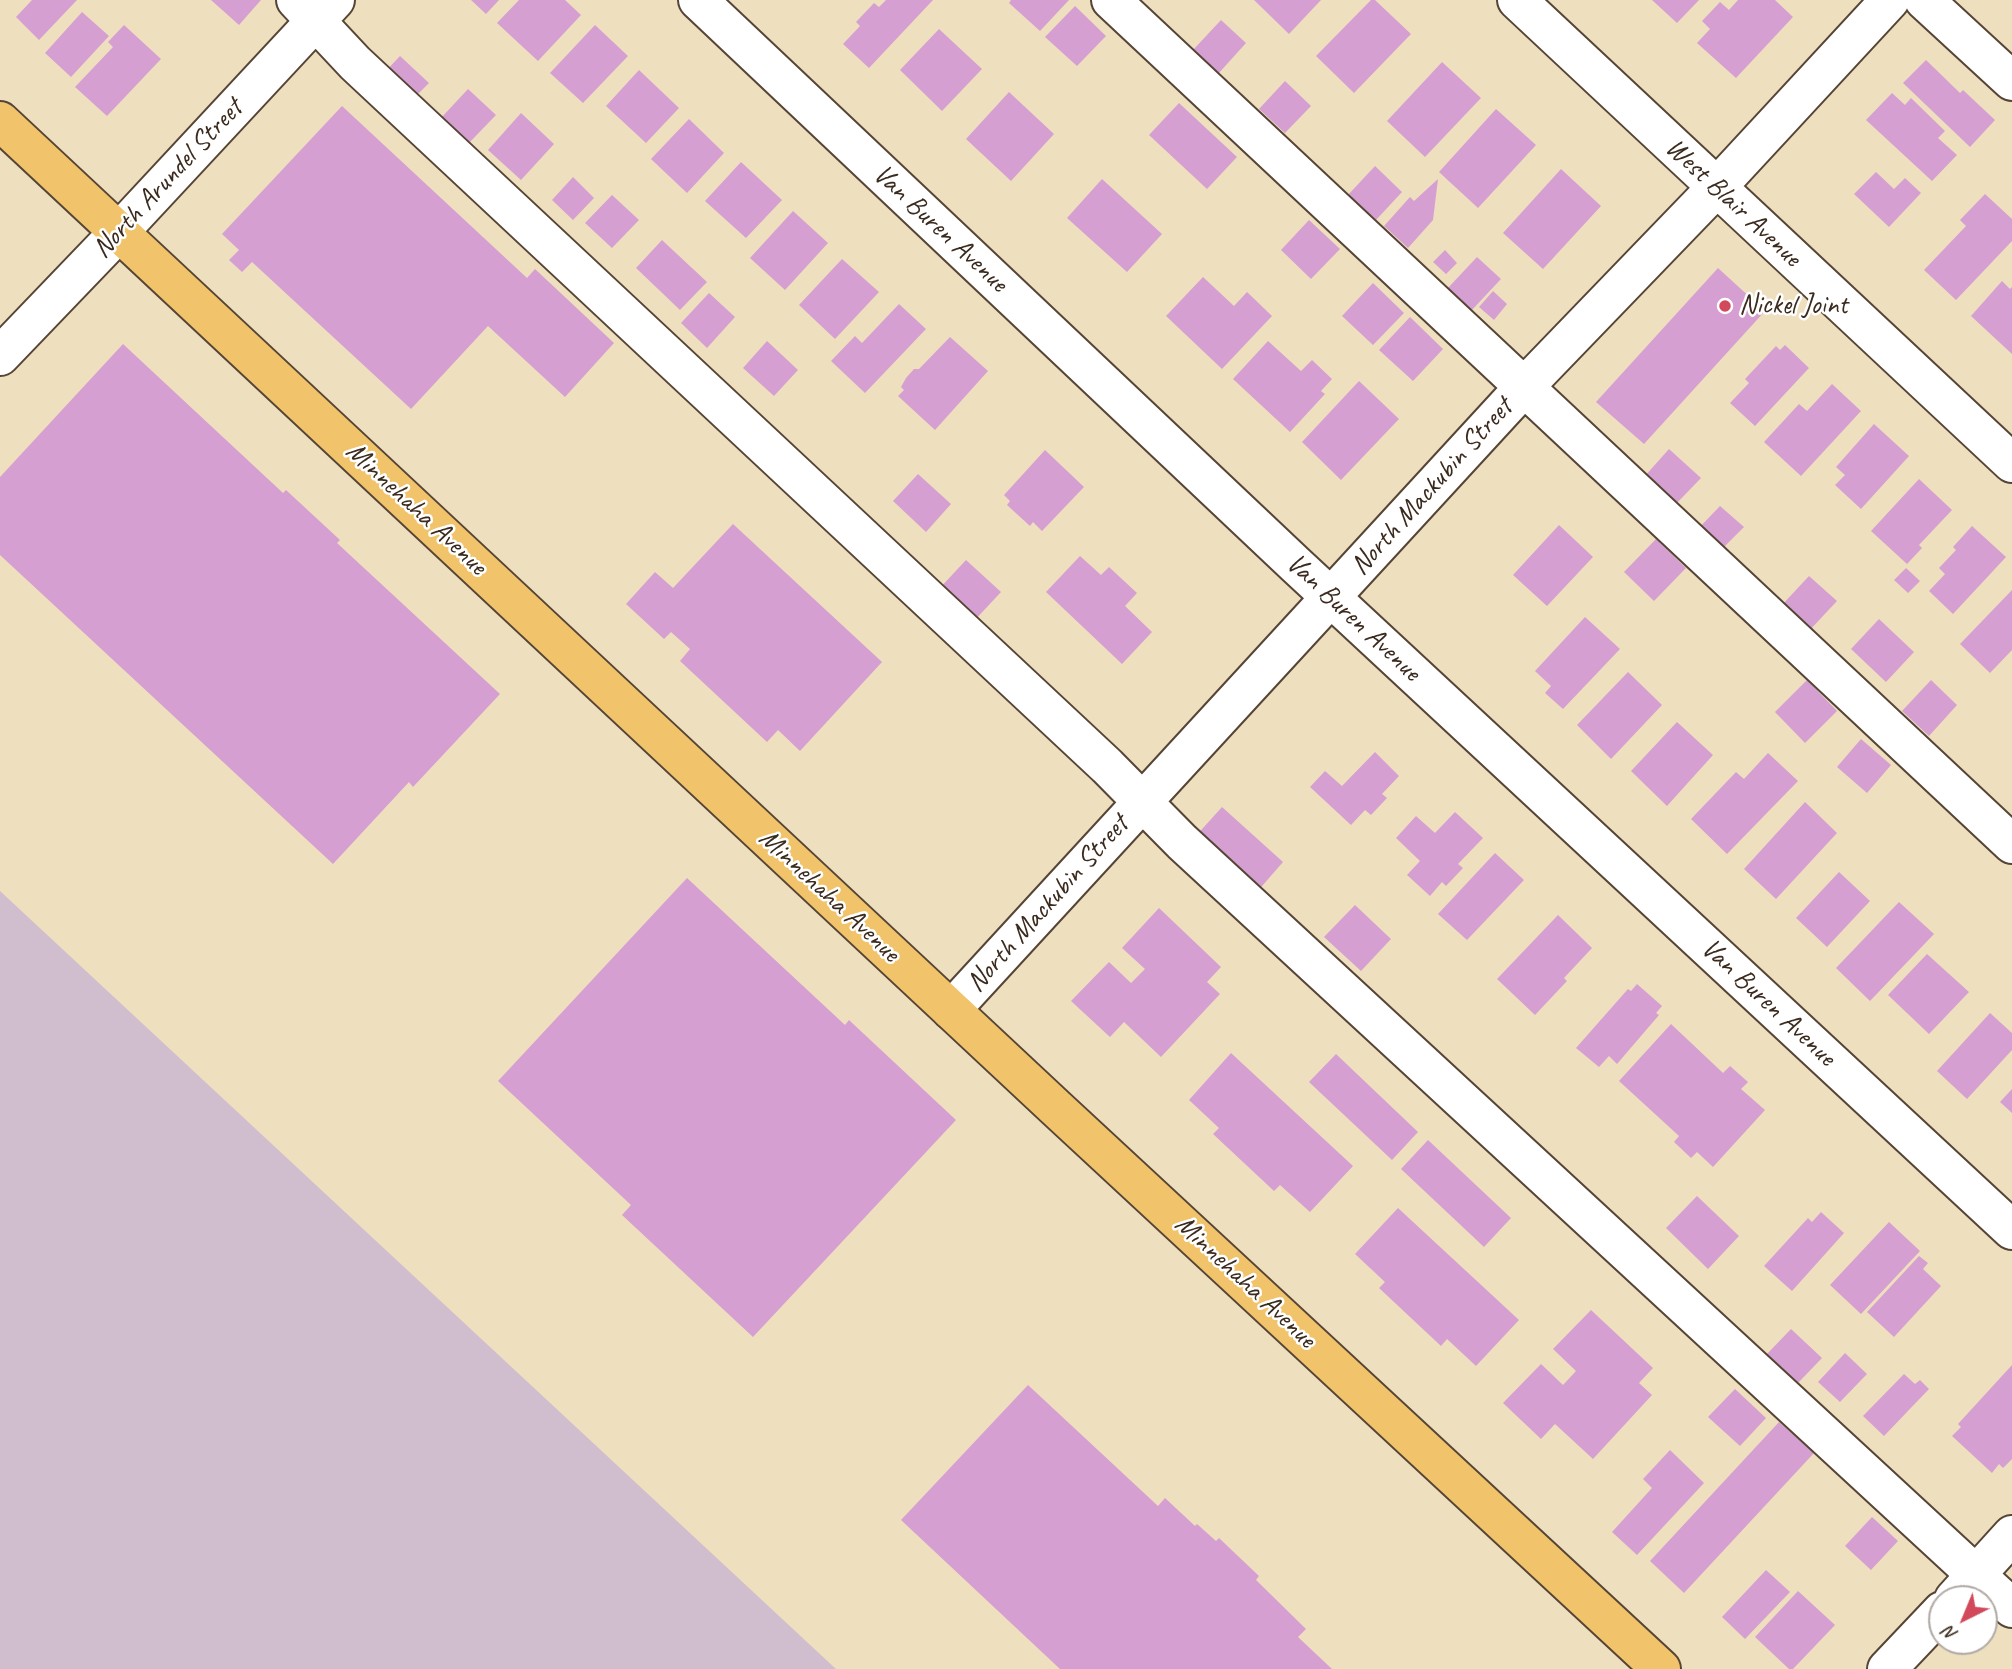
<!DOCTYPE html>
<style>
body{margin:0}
#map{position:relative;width:2012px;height:1669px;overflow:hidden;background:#eedfbf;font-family:Caveat,sans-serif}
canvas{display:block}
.north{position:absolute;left:1928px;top:1585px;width:70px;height:70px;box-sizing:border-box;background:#fff;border:2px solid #b1aaa5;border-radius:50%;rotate:223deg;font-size:19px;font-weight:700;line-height:28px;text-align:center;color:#3b2a1e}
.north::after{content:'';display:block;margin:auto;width:24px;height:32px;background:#d1495b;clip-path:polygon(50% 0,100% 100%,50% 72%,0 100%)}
</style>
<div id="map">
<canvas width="2012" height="1669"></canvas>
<div class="north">N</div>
</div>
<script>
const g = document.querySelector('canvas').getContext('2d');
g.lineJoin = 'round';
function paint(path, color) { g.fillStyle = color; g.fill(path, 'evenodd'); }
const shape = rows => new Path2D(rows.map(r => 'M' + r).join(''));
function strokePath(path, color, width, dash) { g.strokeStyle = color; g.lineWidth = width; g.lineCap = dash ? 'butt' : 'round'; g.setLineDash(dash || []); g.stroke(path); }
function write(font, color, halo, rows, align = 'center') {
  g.font = font + ' Caveat,sans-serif'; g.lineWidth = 5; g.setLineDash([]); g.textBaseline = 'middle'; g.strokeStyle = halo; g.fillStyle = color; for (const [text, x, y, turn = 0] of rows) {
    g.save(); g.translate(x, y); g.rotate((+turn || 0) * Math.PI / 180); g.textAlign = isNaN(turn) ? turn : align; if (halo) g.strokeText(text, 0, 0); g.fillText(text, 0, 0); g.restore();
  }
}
paint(shape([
 [0,891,836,1669,0,1669]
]), '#d0bdce');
paint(shape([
 [32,0,77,0,39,40,16,17],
 [211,0,261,0,239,25],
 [471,0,499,0,486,14],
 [519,0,565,0,581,15,538,61,497,23],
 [886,0,933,0,869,68,843,44,860,26,856,22,874,3,879,7],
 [1011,0,1069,0,1040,31,1009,3],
 [1254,0,1321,0,1289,34],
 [1371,0,1375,0,1411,34,1354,93,1316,56],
 [1652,0,1699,0,1677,23],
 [1738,0,1775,0,1793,17,1736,78,1697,43,1710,29,1702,21,1720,2,1729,10],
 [1075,6,1106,36,1077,66,1045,37],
 [82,12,109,36,71,77,45,53],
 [1221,20,1246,43,1218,74,1193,50],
 [124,25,161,59,107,116,75,87,113,47,108,42],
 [595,25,628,56,583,103,550,73],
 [939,29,982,69,942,111,900,70],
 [400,56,429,83,410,102,382,75],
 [1926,60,1960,93,1963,90,1995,120,1970,147,1903,83],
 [1442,62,1481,98,1425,157,1387,121],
 [639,70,679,108,646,143,606,106],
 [1285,81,1311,106,1285,133,1259,109],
 [468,89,496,115,468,144,441,118],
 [1009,92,1054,134,1011,181,966,139],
 [1892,93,1905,105,1911,98,1945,131,1938,138,1957,155,1932,181,1866,120],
 [1179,103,1237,157,1207,189,1149,135],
 [342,106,527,278,535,269,614,343,565,397,488,326,411,409,252,262,242,272,229,260,239,250,222,234],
 [1496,109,1536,145,1478,208,1439,172],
 [521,113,554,144,521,180,488,150],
 [689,119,724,153,687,193,651,159],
 [741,162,782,200,746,238,705,201],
 [1375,166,1402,192,1376,220,1348,195],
 [1561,169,1601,206,1543,269,1503,233],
 [1876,172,1894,189,1905,178,1921,193,1889,227,1854,194],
 [573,177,594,198,573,220,552,200],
 [1102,179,1162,234,1127,272,1067,218],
 [1438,179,1433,220,1408,248,1384,226,1410,197,1414,201],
 [1985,194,2012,219,2012,241,1956,300,1924,270,1966,226,1960,220],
 [612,195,639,220,612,248,585,223],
 [793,211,828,243,785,290,750,258],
 [1309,220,1340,249,1311,279,1281,250],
 [662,240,707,282,680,310,636,268],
 [1445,250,1457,263,1446,274,1433,262],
 [1477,257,1501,279,1471,311,1447,289],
 [842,259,879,292,835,339,799,305],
 [1718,268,1765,311,1644,444,1596,402],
 [1203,277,1234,306,1247,292,1272,316,1222,369,1166,316],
 [2002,281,2010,289,2012,287,2012,354,1971,316],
 [1373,283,1404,313,1373,345,1342,316],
 [1493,291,1507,304,1494,320,1479,307],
 [709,293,735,317,707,348,681,323],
 [899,304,926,329,865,393,831,361,855,336,862,343],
 [1410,317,1443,349,1413,381,1379,350],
 [950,337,988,371,935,430,898,396,904,390,901,387,906,378,914,369,919,369],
 [767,341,798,370,774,396,743,368],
 [1268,341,1301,371,1312,360,1332,379,1321,391,1325,394,1290,432,1233,379],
 [123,344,283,493,286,490,340,540,337,543,500,694,413,787,409,782,333,864,0,555,0,477],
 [1785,345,1809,368,1755,426,1730,403,1749,383,1745,379,1776,346,1780,350],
 [1359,381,1399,419,1341,480,1302,442],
 [1832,384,1861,411,1801,476,1764,442,1799,404,1807,411],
 [1874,424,1909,456,1861,509,1835,485,1845,475,1836,467],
 [1669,449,1701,478,1675,505,1644,477],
 [1045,450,1084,487,1042,531,1033,522,1030,526,1007,505,1010,501,1004,495],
 [918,474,951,504,926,532,893,501],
 [1919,479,1952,510,1919,545,1922,548,1907,564,1871,531],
 [1720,506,1744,527,1719,552,1696,531],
 [733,524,882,662,800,751,778,730,767,742,680,661,690,649,671,632,664,639,626,604,655,572,673,588],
 [1559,525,1593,557,1547,606,1513,575],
 [1972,526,2006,557,1953,614,1929,591,1945,574,1939,568,1956,550,1953,547],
 [1656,539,1686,568,1654,601,1624,572],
 [1080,556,1101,575,1109,567,1137,593,1125,606,1152,632,1122,664,1046,592],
 [966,560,1001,592,973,622,938,590],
 [1906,568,1920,581,1908,593,1894,580],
 [1809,576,1837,601,1808,632,1781,606],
 [2012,590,2012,650,1990,673,1960,644],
 [1585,617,1620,649,1563,709,1545,693,1551,686,1535,671],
 [1879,619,1914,652,1886,682,1851,649],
 [1628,672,1662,705,1611,759,1577,725],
 [1807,680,1837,711,1805,743,1775,712],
 [1931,680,1957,705,1929,736,1902,711],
 [1677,722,1713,755,1667,806,1631,771],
 [1861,739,1891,765,1867,793,1837,767],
 [1375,752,1399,776,1382,794,1387,798,1371,815,1365,810,1351,825,1310,787,1325,771,1342,786],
 [1768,753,1798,781,1727,854,1691,819,1736,772,1744,779],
 [1805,802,1837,833,1776,899,1744,869],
 [1222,807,1283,862,1256,893,1194,838],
 [1455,812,1483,838,1458,864,1463,868,1446,886,1442,882,1430,896,1407,875,1420,861,1396,838,1416,816,1435,833],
 [1495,853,1524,880,1467,940,1438,914],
 [1839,872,1870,901,1827,947,1796,918],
 [687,878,845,1025,849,1020,956,1120,753,1337,622,1215,631,1205,498,1081],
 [1899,902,1934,934,1870,1001,1836,968],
 [1355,905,1391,939,1361,971,1324,937],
 [1159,908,1221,967,1207,982,1220,994,1161,1057,1124,1022,1110,1037,1071,1001,1109,962,1131,983,1145,969,1122,948],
 [1558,915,1592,948,1564,978,1567,981,1535,1015,1497,979],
 [1927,954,1969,992,1929,1034,1888,995],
 [1637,984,1662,1006,1656,1013,1659,1015,1617,1064,1609,1056,1599,1067,1576,1048,1628,989,1631,991],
 [1990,1013,2012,1033,2012,1050,1967,1099,1937,1071],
 [1671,1024,1723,1073,1730,1066,1748,1082,1741,1089,1765,1110,1713,1167,1697,1152,1691,1158,1674,1142,1679,1136,1619,1081],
 [1231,1053,1353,1166,1310,1212,1280,1185,1274,1191,1213,1134,1219,1128,1189,1100],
 [1336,1054,1418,1132,1392,1160,1309,1082],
 [2012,1089,2012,1113,2000,1102],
 [1428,1140,1511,1218,1484,1247,1401,1169],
 [1697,1196,1739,1236,1708,1269,1666,1228],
 [1398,1208,1519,1320,1476,1366,1447,1339,1441,1346,1379,1288,1385,1282,1355,1254],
 [1821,1212,1844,1233,1792,1291,1764,1266,1808,1218,1812,1222],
 [1889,1222,1920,1251,1861,1314,1830,1285],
 [1919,1256,1928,1263,1923,1269,1941,1286,1894,1337,1867,1312],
 [1591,1310,1653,1368,1639,1383,1652,1395,1593,1459,1555,1424,1541,1439,1503,1403,1541,1364,1563,1385,1576,1371,1553,1349],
 [1791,1329,1822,1358,1797,1384,1766,1355],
 [1845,1353,1867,1374,1840,1402,1818,1382],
 [2012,1365,2012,1459,2003,1468,1999,1464,1992,1473,1952,1436,1961,1427,1958,1424],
 [1904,1374,1915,1384,1920,1380,1929,1389,1884,1436,1863,1416],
 [1028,1385,1158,1506,1165,1498,1195,1526,1197,1524,1216,1541,1219,1538,1259,1576,1256,1580,1306,1629,1298,1637,1332,1669,1060,1669,901,1520],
 [1735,1389,1766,1418,1740,1446,1708,1417],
 [1779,1422,1814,1453,1684,1593,1650,1561],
 [1670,1450,1704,1483,1637,1555,1612,1532,1652,1488,1643,1479],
 [1872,1517,1898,1541,1871,1570,1845,1546],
 [1766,1570,1790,1592,1745,1639,1722,1617],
 [1798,1591,1835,1625,1793,1669,1789,1669,1755,1637]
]), '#d69fd1');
const minor = shape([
 [296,0,355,63,1107,766,1182,842,2012,1608],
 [698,0,1296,565,2012,1230],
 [1111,0,2012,844],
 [1517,0,2012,463],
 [1924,0,2012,81],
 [0,356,120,231,335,0],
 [951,1010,1525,386,1716,188,1890,0],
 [1954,1599,2012,1535],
 [1887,1669,1942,1611]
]);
const major = shape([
 [0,121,1056,1108,1661,1669]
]);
strokePath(minor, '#564536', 42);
strokePath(major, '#564536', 42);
strokePath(minor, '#fff', 38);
strokePath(major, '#f1c36a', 38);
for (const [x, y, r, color] of [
 [1725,306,7,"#d1495b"]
]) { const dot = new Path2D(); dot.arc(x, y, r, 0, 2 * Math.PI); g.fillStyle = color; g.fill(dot); strokePath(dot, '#fff', 2.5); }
write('28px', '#3b2a1e', '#fff', [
 ["North Arundel Street",168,179,-47],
 ["West Blair Avenue",1733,203,43],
 ["Van Buren Avenue",940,229,43],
 ["North Mackubin Street",1432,487,-48],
 ["Minnehaha Avenue",416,509,43],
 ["Van Buren Avenue",1353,618,43],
 ["Minnehaha Avenue",829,896,43],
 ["North Mackubin Street",1048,904,-48],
 ["Van Buren Avenue",1768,1003,43],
 ["Minnehaha Avenue",1245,1282,43]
]);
write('28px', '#3b2a1e', '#fff', [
 ["Nickel Joint",1739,306]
], 'left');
</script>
